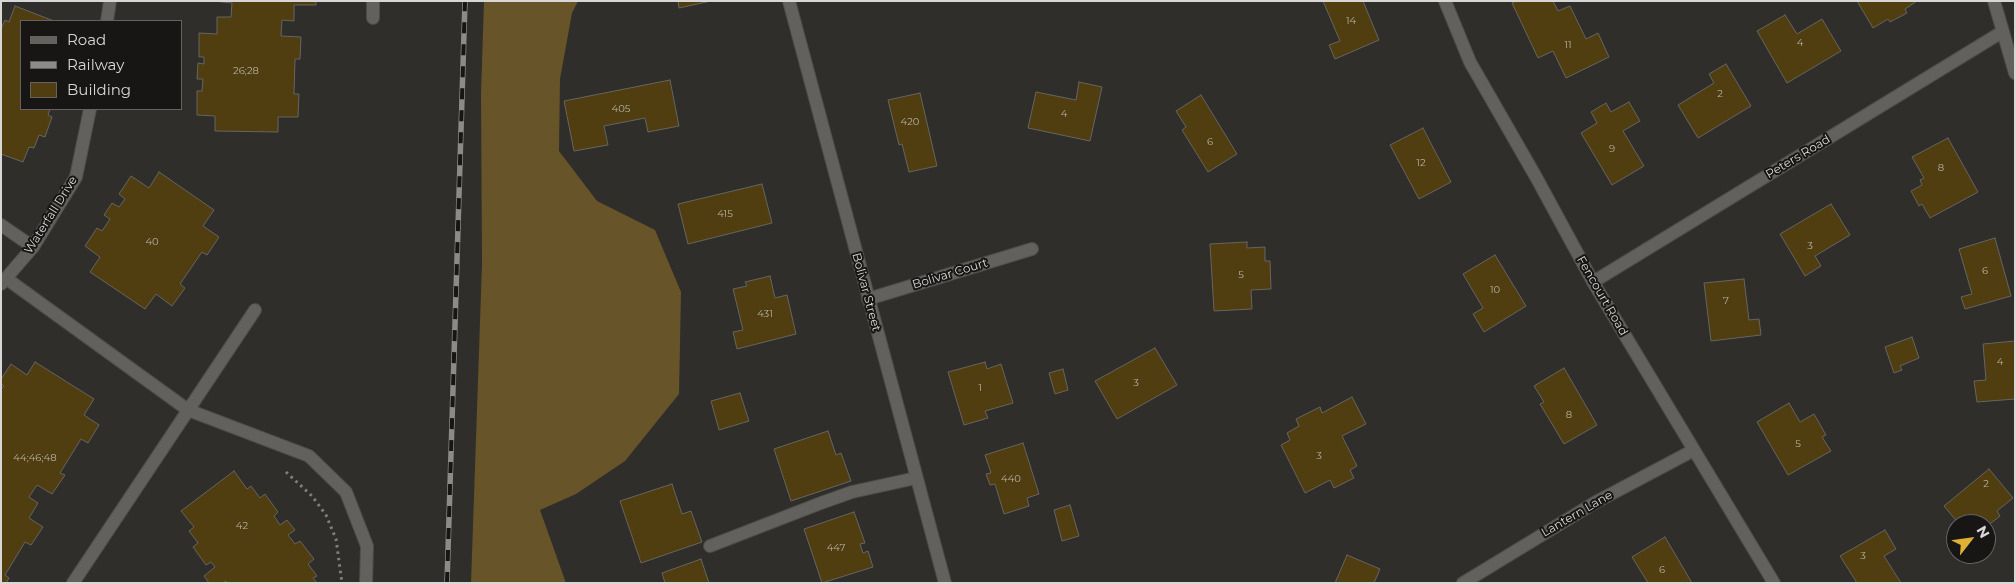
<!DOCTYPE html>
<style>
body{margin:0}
#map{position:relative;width:2016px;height:584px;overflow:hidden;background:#2f2e2b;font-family:Montserrat,sans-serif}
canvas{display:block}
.frame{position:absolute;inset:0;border:2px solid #d8d7d5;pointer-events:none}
.legend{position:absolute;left:20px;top:20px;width:162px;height:90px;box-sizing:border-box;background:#171615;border:1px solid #646362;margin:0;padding:6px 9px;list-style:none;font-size:15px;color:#d8d7d5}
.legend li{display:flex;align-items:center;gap:10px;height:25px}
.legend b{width:25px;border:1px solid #646362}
.north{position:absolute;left:1946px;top:514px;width:50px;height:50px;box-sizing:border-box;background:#171615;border:1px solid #646362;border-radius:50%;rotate:60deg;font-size:14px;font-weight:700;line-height:20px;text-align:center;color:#d8d7d5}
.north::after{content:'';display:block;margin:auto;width:18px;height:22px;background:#dfb034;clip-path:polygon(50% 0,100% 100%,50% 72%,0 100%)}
</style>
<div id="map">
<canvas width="2016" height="584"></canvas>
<div class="frame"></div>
<ul class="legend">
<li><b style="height:6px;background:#62615d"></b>Road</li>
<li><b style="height:6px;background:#8c8b88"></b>Railway</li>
<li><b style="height:14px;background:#503e10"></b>Building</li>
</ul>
<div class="north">N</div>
</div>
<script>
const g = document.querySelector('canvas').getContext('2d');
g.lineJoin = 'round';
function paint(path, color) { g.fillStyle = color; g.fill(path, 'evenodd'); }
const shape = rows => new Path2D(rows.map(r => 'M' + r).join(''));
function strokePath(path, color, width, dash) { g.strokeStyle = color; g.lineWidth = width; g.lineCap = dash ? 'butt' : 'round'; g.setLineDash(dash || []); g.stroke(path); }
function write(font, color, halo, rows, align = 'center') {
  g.font = font + ' Montserrat,sans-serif'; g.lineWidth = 4; g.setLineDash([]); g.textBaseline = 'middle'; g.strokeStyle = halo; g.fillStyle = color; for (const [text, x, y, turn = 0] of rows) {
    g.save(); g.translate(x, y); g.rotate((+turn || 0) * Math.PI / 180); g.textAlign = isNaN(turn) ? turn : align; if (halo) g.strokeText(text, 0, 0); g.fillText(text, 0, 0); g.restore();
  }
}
paint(shape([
 [484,1,578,1,572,13,560,79,559,151,597,201,655,230,681,292,679,394,625,461,576,494,540,510,566,583,471,583,482,264,481,94]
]), '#675428');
const building = shape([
 [213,1,316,1,316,5,294,5,294,21,282,20,281,36,301,37,300,59,295,59,294,94,299,94,298,117,278,117,278,132,215,131,215,116,197,115,197,91,202,91,203,79,197,79,198,63,204,64,204,57,199,57,199,33,217,34,217,17,231,17,232,3,213,1],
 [678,1,711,1,679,8,678,1],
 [1323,1,1363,1,1379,40,1335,59,1329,45,1340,41,1323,1],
 [1517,1,1553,1,1558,11,1570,6,1586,39,1598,33,1609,57,1566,78,1553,51,1538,58,1512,3,1517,1],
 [1857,1,1917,1,1905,9,1907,13,1890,22,1888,19,1873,28,1857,1],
 [15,6,54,21,21,21,21,109,50,109,48,115,52,117,45,137,39,135,34,148,29,147,23,162,1,154,1,29,5,20,9,22,15,6],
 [1785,15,1797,34,1822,19,1841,51,1787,83,1757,31,1785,15],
 [1726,64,1751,106,1698,138,1678,105,1714,83,1709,74,1726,64],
 [670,80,679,126,648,132,645,118,604,126,608,145,574,151,564,101,670,80],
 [1079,82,1102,87,1090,141,1028,128,1036,92,1076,100,1079,82],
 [920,93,937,166,909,172,902,144,899,145,888,100,920,93],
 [1201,95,1237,154,1208,172,1182,130,1186,127,1176,111,1201,95],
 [1629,102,1640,121,1623,131,1644,166,1612,185,1581,133,1597,123,1591,112,1606,103,1611,112,1629,102],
 [1423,128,1451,182,1419,199,1390,145,1423,128],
 [1948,138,1978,192,1930,218,1922,204,1919,206,1911,191,1922,185,1920,180,1924,178,1912,157,1948,138],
 [159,172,214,210,203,226,219,237,207,255,202,252,180,284,185,288,172,306,156,294,145,309,90,272,100,257,85,246,97,228,102,231,110,219,104,215,112,203,119,207,125,199,119,194,131,176,149,188,159,172],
 [762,184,772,223,688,244,678,204,762,184],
 [1831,204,1850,235,1815,256,1821,266,1805,276,1780,234,1831,204],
 [1995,238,2011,296,1965,309,1961,297,1972,294,1959,249,1995,238],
 [1247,242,1247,248,1265,247,1265,261,1270,261,1271,289,1251,290,1252,309,1214,311,1210,244,1247,242],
 [1495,255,1526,306,1484,332,1473,314,1483,308,1463,274,1495,255],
 [770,276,775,298,787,295,796,334,737,349,733,332,743,330,733,289,747,286,745,282,770,276],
 [1744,279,1749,320,1759,319,1761,335,1711,341,1704,283,1744,279],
 [1912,337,1919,358,1900,366,1902,370,1894,373,1885,347,1912,337],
 [2015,341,2015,399,1977,402,1974,381,1986,380,1983,344,2015,341],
 [1155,348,1177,385,1117,419,1095,381,1155,348],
 [35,362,94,399,84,415,99,425,88,443,81,439,60,473,65,475,52,494,37,485,29,497,38,503,29,518,43,527,31,545,25,542,5,575,9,578,6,583,1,583,1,389,4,386,1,384,1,379,11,364,27,375,35,362],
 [985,362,987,369,1001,364,1013,403,985,411,988,418,964,425,948,372,985,362],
 [1564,368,1597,425,1564,444,1540,404,1544,402,1534,386,1564,368],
 [1063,369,1068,390,1055,394,1049,373,1063,369],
 [740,393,749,421,719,430,711,401,740,393],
 [1352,397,1366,424,1342,436,1357,466,1350,470,1354,478,1334,488,1330,480,1305,493,1281,445,1290,440,1287,433,1299,426,1296,419,1320,407,1322,413,1352,397],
 [1789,403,1800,422,1814,414,1826,435,1822,437,1831,451,1788,475,1757,422,1789,403],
 [828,431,836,455,841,453,851,481,791,501,774,449,828,431],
 [1023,443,1039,494,1027,498,1029,506,1004,514,995,484,990,485,986,474,991,473,985,455,1023,443],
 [1989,469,2013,498,1997,511,2000,516,1986,527,1986,524,1959,524,1944,506,1989,469],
 [234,471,247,489,251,486,260,498,265,494,278,512,274,516,280,525,287,520,295,530,288,535,295,544,300,541,314,559,308,564,317,576,313,578,317,583,227,583,226,581,223,583,209,583,204,576,215,567,211,562,206,565,193,547,198,543,189,531,194,527,181,511,234,471],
 [672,484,682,514,691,511,702,542,641,563,620,501,672,484],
 [1070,505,1079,536,1062,541,1054,510,1070,505],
 [854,512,865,543,860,544,863,553,868,551,873,567,822,583,804,529,854,512],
 [1885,530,1896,549,1884,556,1901,583,1857,583,1840,556,1885,530],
 [1665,537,1692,583,1648,583,1632,557,1665,537],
 [1347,555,1380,569,1374,583,1335,583,1347,555],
 [701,559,709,583,665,583,662,573,701,559]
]);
paint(building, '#503e10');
strokePath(building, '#666562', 1);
const service = shape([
 [373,18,373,1],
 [1,225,33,247],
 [7,279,188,410,309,456,346,492,367,546,366,583],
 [710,546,821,503,852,492,916,478],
 [73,583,255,310]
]);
const minor = shape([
 [1445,1,1470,62,1536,177,1593,282,1774,583],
 [1994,1,2015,73],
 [107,21,110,1],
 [1593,282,2002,32],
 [1,284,33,247,76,177,90,109],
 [868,299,1032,249],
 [1463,583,1596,502,1694,450]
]);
const tertiary = shape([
 [789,1,945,583]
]);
strokePath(service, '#4d4c49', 14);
strokePath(minor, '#4d4c49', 14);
strokePath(tertiary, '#4d4c49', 14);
strokePath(shape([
 [286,472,312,496,326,515,336,539,342,583]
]), '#807f7d', 3, [2.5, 4]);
strokePath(service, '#62615d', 12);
strokePath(minor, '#62615d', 12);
strokePath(tertiary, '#62615d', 12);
const rail = shape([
 [447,583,465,1]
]);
strokePath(rail, '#8c8b88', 5.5);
strokePath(rail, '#171615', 4, [11]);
write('10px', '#b6b1a4', null, [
 ["14",1351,21],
 ["4",1800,43],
 ["11",1568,45],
 ["26;28",246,71],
 ["2",1720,94],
 ["405",621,109],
 ["4",1064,114],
 ["420",910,122],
 ["6",1210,142],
 ["9",1612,149],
 ["12",1421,163],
 ["8",1941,168],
 ["415",725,214],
 ["40",152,242],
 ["3",1810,246],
 ["6",1985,271],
 ["5",1241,275],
 ["10",1495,290],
 ["7",1726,301],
 ["431",765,314],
 ["4",2000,362],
 ["3",1136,383],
 ["1",980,388],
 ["8",1569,415],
 ["5",1798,444],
 ["3",1319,456],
 ["44;46;48",35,458],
 ["440",1011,479],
 ["2",1986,484],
 ["42",242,526],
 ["447",836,548],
 ["3",1863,556],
 ["6",1662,570]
]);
write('12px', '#d8d7d5', '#171615', [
 ["Peters Road",1798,157,-31],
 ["Waterfall Drive",51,215,-58],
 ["Bolivar Court",950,274,-17],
 ["Bolivar Street",866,292,75],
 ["Fencourt Road",1602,296,60],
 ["Lantern Lane",1577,514,-30]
]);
</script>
